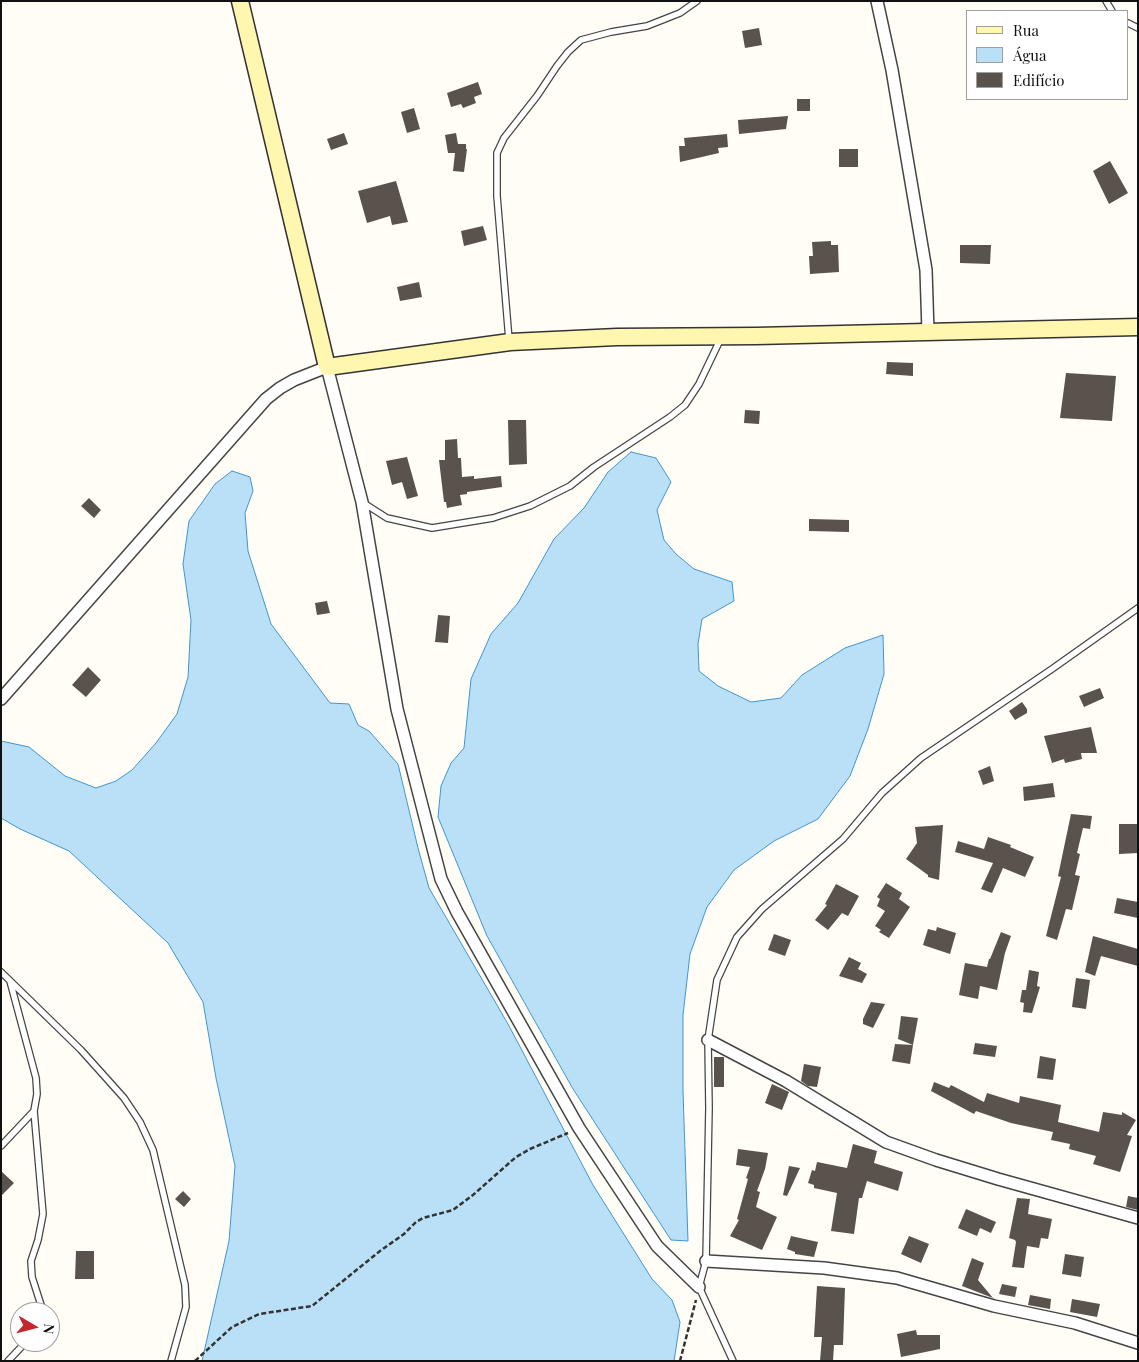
<!DOCTYPE html>
<meta charset="utf-8">
<style>
body{margin:0}
#map{position:relative;width:1139px;height:1362px;overflow:hidden;background:#fffdf5;font-family:"Playfair Display",serif}
canvas{display:block}
.frame{position:absolute;inset:0;border:2px solid #111;pointer-events:none}
.legend{position:absolute;left:966px;top:10px;width:162px;height:90px;box-sizing:border-box;background:#fff;border:1px solid #a0a0a0;margin:0;padding:6px 9px;list-style:none;font-size:15px;color:#111}
.legend li{display:flex;align-items:center;gap:10px;height:25px}
.legend b{width:25px;border:1px solid #a0a0a0}
.north{position:absolute;left:10px;top:1302px;width:50px;height:50px;box-sizing:border-box;background:#fff;border:1px solid #a0a0a0;border-radius:50%;rotate:98deg;font-size:14px;font-weight:700;line-height:20px;text-align:center;color:#111}
.north::after{content:'';display:block;margin:auto;width:18px;height:22px;background:#c4262e;clip-path:polygon(50% 0,100% 100%,50% 72%,0 100%)}
</style>
<div id="map">
<canvas width="1139" height="1362"></canvas>
<div class="frame"></div>
<ul class="legend">
<li><b style="height:6px;background:#fff6b0"></b>Rua</li>
<li><b style="height:14px;background:#b9e0f7"></b>Água</li>
<li><b style="height:14px;background:#5a524d"></b>Edifício</li>
</ul>
<div class="north">N</div>
</div>
<script>
const g = document.querySelector('canvas').getContext('2d');
g.lineJoin = 'round';
function paint(path, color) { g.fillStyle = color; g.fill(path, 'evenodd'); }
const shape = rows => new Path2D(rows.map(r => 'M' + r).join(''));
function strokePath(path, color, width, dash) { g.strokeStyle = color; g.lineWidth = width; g.lineCap = dash ? 'butt' : 'round'; g.setLineDash(dash || []); g.stroke(path); }
const water = shape([
 [631,452,656,458,671,482,657,510,664,540,676,554,694,569,732,582,734,601,702,619,698,644,699,671,718,686,751,702,781,698,802,675,845,648,883,635,884,674,868,729,850,776,818,819,774,841,734,870,707,907,690,954,683,1015,683,1091,688,1241,671,1240,573,1089,487,936,438,817,441,786,451,763,464,748,471,679,491,634,518,603,554,539,584,508,608,472,631,452],
 [232,471,250,477,253,491,245,513,248,551,271,624,330,703,349,704,358,725,369,731,398,764,418,848,429,888,508,1024,593,1185,652,1279,672,1300,680,1322,674,1361,202,1361,229,1241,235,1166,216,1078,203,1002,168,943,69,851,20,829,1,818,1,741,29,747,65,776,96,788,116,781,132,770,156,743,177,714,188,677,191,620,183,564,189,521,215,484,232,471]
]);
paint(water, '#b9e0f7');
strokePath(water, '#3f96cf', 1);
paint(shape([
 [759,28,762,45,745,48,742,31],
 [478,82,482,94,474,97,476,103,463,108,461,104,451,107,447,93],
 [797,99,810,99,810,111,797,111],
 [414,108,420,129,407,133,401,112],
 [788,116,786,129,739,134,738,120],
 [344,133,348,144,331,150,327,139],
 [456,133,458,144,466,144,466,149,467,149,464,172,453,171,455,153,448,153,445,135],
 [727,134,728,147,718,148,719,153,680,162,679,146,685,146,684,138],
 [839,149,858,149,858,167,839,167],
 [1110,161,1128,193,1109,204,1093,171],
 [396,181,408,222,392,225,390,216,367,223,358,191],
 [483,226,487,240,464,246,461,231],
 [831,241,831,245,838,245,839,272,810,274,809,256,813,256,812,242],
 [960,245,991,245,990,264,960,263],
 [419,282,422,297,400,301,397,287],
 [887,362,913,363,913,376,886,374],
 [1066,373,1116,376,1112,421,1060,418],
 [745,410,760,411,759,424,744,423],
 [508,420,526,420,527,464,509,465],
 [457,439,458,458,461,458,462,477,474,476,474,479,501,476,502,487,467,492,467,494,460,495,462,505,447,508,446,502,444,502,439,460,445,460,445,440],
 [407,457,418,496,407,499,402,482,392,485,386,461],
 [89,498,101,510,94,518,81,506],
 [809,519,849,520,849,532,809,531],
 [327,601,330,613,317,615,315,603],
 [438,615,450,616,448,643,435,642],
 [88,667,101,680,86,697,72,685],
 [1100,688,1104,698,1084,707,1079,696],
 [1022,702,1027,709,1027,713,1015,720,1009,711],
 [1091,727,1097,753,1081,753,1082,759,1065,763,1064,759,1052,763,1044,736],
 [990,766,994,781,983,785,978,771],
 [1053,783,1055,797,1024,801,1023,787],
 [1071,814,1092,816,1090,829,1083,828,1077,853,1080,854,1075,875,1080,876,1072,910,1066,909,1057,940,1046,936,1061,877,1058,876],
 [1119,824,1138,824,1138,853,1119,854],
 [943,825,939,880,928,877,928,875,906,859,917,843,915,827],
 [988,837,1011,845,1010,847,1034,857,1025,877,1003,868,992,893,981,889,993,863,955,852,958,841,984,849],
 [886,883,902,893,899,899,910,907,889,938,879,932,881,930,875,926,885,911,877,906,880,899,877,897],
 [836,884,859,896,848,916,842,913,828,930,815,920,827,905,825,904],
 [1117,898,1138,902,1138,918,1114,913],
 [937,927,956,933,950,954,923,945,928,929,936,931],
 [1001,932,1011,936,1005,953,997,990,980,986,978,999,959,995,965,963,987,967,989,959,990,959],
 [774,934,791,940,785,956,768,950],
 [1093,936,1138,949,1138,966,1101,956,1095,976,1085,972],
 [849,957,861,963,858,969,867,974,862,983,839,976],
 [1029,970,1039,972,1037,986,1040,987,1032,1013,1023,1012,1024,1003,1020,1002,1022,990,1026,990],
 [1076,978,1090,980,1086,1009,1072,1007],
 [871,1002,885,1004,873,1028,863,1024,863,1019],
 [901,1016,918,1018,913,1045,898,1039],
 [975,1043,997,1046,995,1057,973,1054],
 [895,1044,913,1045,910,1064,892,1061],
 [1040,1056,1056,1059,1053,1080,1037,1078],
 [714,1057,724,1057,724,1087,714,1087],
 [804,1064,821,1067,817,1087,808,1086,801,1081],
 [934,1082,949,1088,951,1085,984,1102,987,1093,1019,1103,1020,1096,1061,1105,1058,1122,1099,1132,1103,1112,1122,1115,1122,1112,1136,1120,1127,1135,1132,1136,1120,1172,1093,1164,1096,1156,1069,1149,1070,1144,1051,1140,1053,1132,1011,1123,976,1111,974,1114,931,1091],
 [772,1084,789,1092,782,1110,765,1103],
 [853,1144,877,1151,874,1163,903,1172,898,1191,867,1181,862,1198,859,1198,854,1234,831,1231,837,1193,814,1188,814,1185,808,1183,812,1170,815,1171,817,1162,847,1168],
 [738,1149,768,1153,765,1169,757,1191,760,1192,756,1207,777,1217,762,1250,730,1236,739,1220,737,1219,748,1179,746,1178,750,1167,736,1165],
 [789,1166,800,1168,787,1196,783,1195],
 [1,1171,14,1183,1,1196],
 [183,1191,191,1199,184,1207,175,1199],
 [1128,1196,1138,1198,1138,1210,1126,1207],
 [1017,1198,1030,1199,1028,1214,1052,1219,1048,1239,1041,1238,1039,1248,1027,1246,1024,1268,1012,1267,1016,1242,1015,1240,1009,1238],
 [966,1209,996,1222,991,1233,980,1228,977,1236,958,1228],
 [791,1236,818,1242,814,1257,795,1254,795,1252,787,1249],
 [909,1236,929,1244,921,1263,901,1254],
 [76,1251,94,1251,94,1279,75,1279],
 [1065,1254,1084,1257,1081,1277,1062,1274],
 [972,1258,984,1263,978,1280,993,1298,962,1286],
 [1002,1284,1017,1287,1015,1297,999,1294],
 [817,1286,845,1288,843,1345,834,1345,833,1361,820,1361,822,1337,814,1337],
 [1030,1295,1051,1299,1050,1309,1028,1305],
 [1072,1299,1100,1304,1097,1317,1070,1312],
 [916,1330,917,1335,940,1335,940,1349,901,1357,897,1334]
]), '#5a524d');
const service = shape([
 [1106,1,1112,11],
 [1128,23,1138,28],
 [509,340,497,196,497,153,504,138,537,96,557,66,568,52,581,40,611,32,647,26,680,13,697,1],
 [362,502,387,518,432,528,493,518,530,506,570,486,594,467,670,417,685,405,699,384,721,338],
 [1,972,81,1050,124,1098,140,1122,153,1150,185,1285,186,1307,171,1361],
 [10,981,36,1078,37,1094,34,1111,43,1214,38,1240,31,1261,32,1277,41,1305,41,1312],
 [1,1146,34,1111],
 [8,1361,26,1342],
 [733,1361,699,1287,706,1261,709,1108,708,1040,717,980,737,937,762,909,843,839,882,793,921,758,1052,669,1138,608]
]);
const minor = shape([
 [877,1,892,70,926,270,928,332],
 [1,699,266,399,280,388,294,380,327,367,362,502,397,709,441,879,457,912,579,1128,657,1246,699,1287],
 [708,1040,786,1081,886,1142,936,1160,998,1179,1138,1218],
 [706,1261,824,1268,897,1278,994,1306,1075,1323,1138,1343]
]);
const secondary = shape([
 [240,1,327,367,510,342,617,337,756,336,1138,327]
]);
strokePath(service, '#444', 8);
strokePath(minor, '#444', 14);
strokePath(secondary, '#333', 19);
strokePath(shape([
 [195,1361,232,1327,259,1314,312,1306,380,1251,404,1234,416,1222,423,1218,453,1210,473,1195,516,1157,530,1149,568,1133],
 [680,1361,696,1300]
]), '#333', 2.5, [5, 2.5]);
strokePath(service, '#fff', 5.5);
strokePath(minor, '#fff', 11);
strokePath(secondary, '#fff6b0', 16);
</script>
